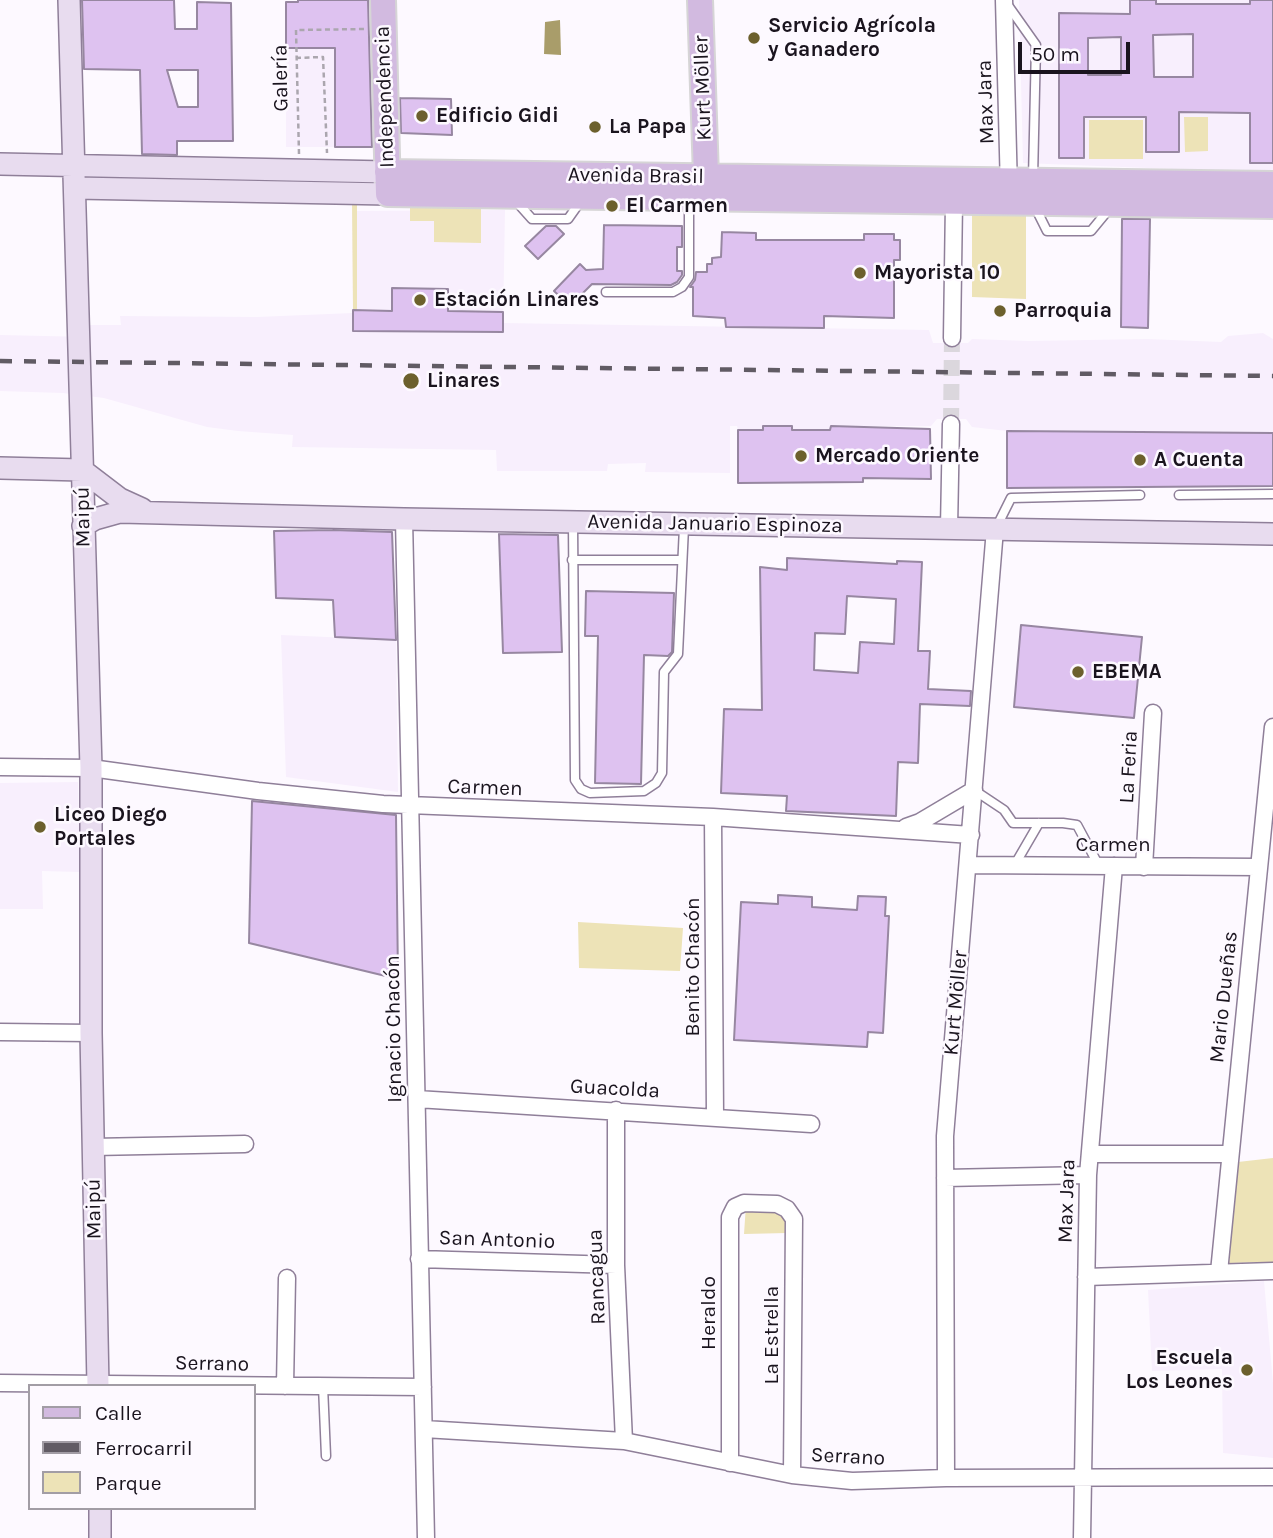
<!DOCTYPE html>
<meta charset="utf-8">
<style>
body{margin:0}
#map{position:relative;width:1273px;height:1538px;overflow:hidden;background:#fdf9ff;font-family:Karla,sans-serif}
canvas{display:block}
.legend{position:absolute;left:28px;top:1384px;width:228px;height:126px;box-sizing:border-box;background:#fdf9ff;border:2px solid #a29da5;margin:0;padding:9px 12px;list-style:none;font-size:21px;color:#1a141e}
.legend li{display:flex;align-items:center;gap:14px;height:35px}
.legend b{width:35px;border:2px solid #a29da5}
.scale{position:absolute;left:1018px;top:42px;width:112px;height:32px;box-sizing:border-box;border:4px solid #1a141e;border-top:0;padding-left:9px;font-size:21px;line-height:24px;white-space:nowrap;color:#1a141e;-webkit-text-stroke:5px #fdf9ff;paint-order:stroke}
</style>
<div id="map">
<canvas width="1273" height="1538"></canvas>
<ul class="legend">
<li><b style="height:9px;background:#d2bae0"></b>Calle</li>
<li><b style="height:9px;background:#615b64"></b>Ferrocarril</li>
<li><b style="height:19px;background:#ede3b7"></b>Parque</li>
</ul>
<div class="scale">50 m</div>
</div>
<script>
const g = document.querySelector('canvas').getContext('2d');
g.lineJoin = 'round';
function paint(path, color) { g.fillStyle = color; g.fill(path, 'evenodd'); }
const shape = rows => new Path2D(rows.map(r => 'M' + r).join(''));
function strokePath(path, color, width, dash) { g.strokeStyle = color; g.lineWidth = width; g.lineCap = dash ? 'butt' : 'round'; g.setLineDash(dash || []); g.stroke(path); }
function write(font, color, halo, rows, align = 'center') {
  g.font = font + ' Karla,sans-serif'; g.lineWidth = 5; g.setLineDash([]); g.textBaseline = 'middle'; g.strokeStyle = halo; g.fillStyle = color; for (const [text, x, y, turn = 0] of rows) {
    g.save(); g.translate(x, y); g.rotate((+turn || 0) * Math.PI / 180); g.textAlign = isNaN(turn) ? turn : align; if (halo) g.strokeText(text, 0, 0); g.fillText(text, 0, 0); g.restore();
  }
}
paint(shape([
 [1019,0,1273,0,1273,173,1023,163],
 [286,48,335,48,335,147,286,147],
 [505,210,503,323,929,330,933,343,968,343,972,339,1029,341,1147,339,1221,342,1228,336,1263,333,1273,339,1273,433,1007,431,972,427,966,419,937,419,931,426,864,426,864,430,845,426,831,426,830,430,792,430,792,426,763,426,763,430,738,430,737,426,730,426,730,473,645,472,646,463,608,464,607,471,497,471,496,450,292,447,293,435,238,431,207,427,104,398,63,393,0,391,0,335,89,337,90,325,121,325,120,316,257,317,353,313,352,211],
 [281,635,396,640,398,792,286,777],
 [78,782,80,872,42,871,43,909,0,909,0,783],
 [1264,1281,1273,1383,1273,1458,1223,1453,1222,1369,1152,1371,1148,1290]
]), '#f8effd');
paint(shape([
 [1184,117,1208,117,1208,151,1185,152],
 [1089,120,1143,120,1143,159,1089,159],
 [352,200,357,200,357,310,353,310],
 [410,200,481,204,481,243,434,242,434,221,410,221],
 [972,207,1026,207,1026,299,972,297],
 [578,922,683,928,680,971,579,968],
 [1273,1158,1273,1262,1229,1263,1238,1162],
 [746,1205,787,1209,787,1233,744,1234]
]), '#ede3b7');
paint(shape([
 [560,20,561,55,544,54,545,22]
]), '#a99d6a');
const building = shape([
 [82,0,174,0,175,29,197,29,197,2,231,3,233,141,177,141,177,155,142,154,140,70,84,69,82,0],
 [167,70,198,70,198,107,178,107,167,70],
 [298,0,368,0,372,147,335,147,335,48,286,48,286,2,298,2,298,0],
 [1130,0,1156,0,1156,4,1250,4,1250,0,1273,0,1273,163,1250,163,1250,113,1179,112,1179,152,1146,152,1146,117,1084,117,1084,158,1059,158,1059,13,1130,14,1130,0],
 [1193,34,1193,77,1154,77,1153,35,1193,34],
 [1121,37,1121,75,1088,75,1088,38,1121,37],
 [400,98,451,99,452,135,401,133,400,98],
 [1122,219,1150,219,1148,328,1121,327,1122,219],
 [604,225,682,226,682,247,677,247,677,271,682,271,682,275,677,282,671,285,592,284,570,306,554,291,580,264,586,270,603,269,604,225],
 [546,226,556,226,564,234,538,259,525,246,546,226],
 [722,232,756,233,756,240,864,240,864,234,894,234,894,240,900,240,900,260,894,260,894,318,824,316,824,328,726,327,725,318,693,316,693,287,690,287,695,280,696,272,707,272,707,264,712,264,712,258,721,257,722,232],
 [392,288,448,289,448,311,503,312,503,332,353,331,353,310,392,311,392,288],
 [763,426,792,426,792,430,830,430,831,426,930,429,931,479,863,478,863,482,738,483,738,430,763,430,763,426],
 [1007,431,1273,433,1273,486,1007,488,1007,431],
 [333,530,392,532,396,640,335,637,333,600,276,598,274,531,333,530],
 [499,534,558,535,562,652,503,653,499,534],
 [787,558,897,564,897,561,922,562,918,651,930,651,928,689,971,691,970,706,920,704,918,763,898,762,896,816,786,811,787,796,721,793,724,709,762,710,760,567,787,570,787,558],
 [847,596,896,599,894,644,860,642,858,673,814,670,815,633,845,634,847,596],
 [586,591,674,593,672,652,668,656,644,655,641,784,595,783,598,636,585,636,586,591],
 [1021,625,1142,637,1134,718,1014,707,1021,625],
 [252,801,396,815,398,979,249,943,252,801],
 [778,895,812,897,812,907,857,910,858,896,886,897,885,916,889,916,883,1033,868,1032,867,1047,734,1040,741,902,778,904,778,895]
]);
paint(building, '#dec2f0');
strokePath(building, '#9787a1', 2);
strokePath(shape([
 [951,424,952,338]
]), '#dbd7dd', 16, [16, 8]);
const lane = shape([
 [1007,4,1036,45,1033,178],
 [515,200,532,219,568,219,580,202],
 [1034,205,1047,231,1091,231,1110,208],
 [606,292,673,292,682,287,689,277,689,201],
 [1179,495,1273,494],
 [573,523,575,780,581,789,590,793,644,791,656,783,662,773,664,672,678,654,684,527],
 [997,526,1011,498,1140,495],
 [572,560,682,560],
 [974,790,1004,810,1013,823,1063,823,1077,825,1099,866],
 [1014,866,1039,823],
 [323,1386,326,1456]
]);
const street = shape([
 [1004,0,1009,190],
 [952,338,954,202],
 [404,519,426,1538],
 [949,528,951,424],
 [0,767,91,768,258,791,383,804,713,817,971,835],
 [713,817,715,1116],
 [906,827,920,822,974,790],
 [968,865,1258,867],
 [1144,867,1153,713],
 [0,1032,91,1033],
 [417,1099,811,1124],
 [616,1110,616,1265,624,1441],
 [93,1147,245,1144],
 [1090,1154,1230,1154],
 [945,1178,1088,1175],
 [419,1259,616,1265],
 [1219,1272,1273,727],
 [1086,1277,1273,1271],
 [0,1383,423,1387],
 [285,1386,287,1278],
 [424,1429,624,1441,792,1475,852,1481,946,1478,1273,1477],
 [730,1463,730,1217,735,1207,744,1203,777,1204,787,1209,794,1219,792,1475],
 [946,1478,945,1136,995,529],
 [1082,1538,1088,1175,1114,866]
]);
const secondary = shape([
 [69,0,91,768,91,1033,98,1386],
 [0,164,387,172],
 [76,188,388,194],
 [0,468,82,470,120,499,142,509],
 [83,526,95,519,120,512,404,519,1273,534],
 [100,1508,100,1538]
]);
const primary = shape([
 [383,0,388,194,1273,206],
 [387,172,1273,184],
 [699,190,706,176,700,0]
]);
strokePath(lane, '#8f7f99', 11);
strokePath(street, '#8f7f99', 19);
strokePath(secondary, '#8f7f99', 24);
strokePath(primary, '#d6d5d6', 28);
strokePath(shape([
 [296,58,323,57,327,153],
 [299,154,296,30,365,29]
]), '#aba6ae', 2.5, [5, 3.5]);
strokePath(lane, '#fff', 8);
strokePath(street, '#fff', 16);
strokePath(secondary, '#e8dcef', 21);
strokePath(primary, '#d2bae0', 24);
strokePath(shape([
 [0,361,1273,376]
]), '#615b64', 4.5, [12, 12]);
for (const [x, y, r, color] of [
 [754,38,7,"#6c602d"],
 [422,116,7,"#6c602d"],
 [595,127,7,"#6c602d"],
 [612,206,7,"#6c602d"],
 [860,273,7,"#6c602d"],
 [420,300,7,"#6c602d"],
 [1000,311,7,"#6c602d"],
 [411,381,9,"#6c602d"],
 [801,456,7,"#6c602d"],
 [1140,460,7,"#6c602d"],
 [1078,672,7,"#6c602d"],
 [40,827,7,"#6c602d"],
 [1247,1370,7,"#6c602d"]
]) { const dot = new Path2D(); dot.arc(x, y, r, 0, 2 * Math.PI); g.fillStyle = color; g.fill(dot); strokePath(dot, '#fdf9ff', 2.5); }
write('bold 21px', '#1a141e', '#fdf9ff', [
 ["Servicio Agrícola",768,26],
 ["y Ganadero",768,50],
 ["Edificio Gidi",436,116],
 ["La Papa",609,127],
 ["El Carmen",626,206],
 ["Mayorista 10",874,273],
 ["Estación Linares",434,300],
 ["Parroquia",1014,311],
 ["Linares",427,381],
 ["Mercado Oriente",815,456],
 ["A Cuenta",1154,460],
 ["EBEMA",1092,672],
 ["Liceo Diego",54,815],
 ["Portales",54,839],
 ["Escuela",1233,1358,"right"],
 ["Los Leones",1233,1382,"right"]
], 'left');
write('21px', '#1a141e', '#fdf9ff', [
 ["Galería",281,78,-91],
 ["Kurt Möller",703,88,-92],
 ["Independencia",385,97,-92],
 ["Max Jara",986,102,-92],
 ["Avenida Brasil",636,176,1],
 ["Maipú",83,517,-91],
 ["Avenida Januario Espinoza",715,524,1],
 ["La Feria",1129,767,-87],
 ["Carmen",485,788,2],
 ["Carmen",1113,845],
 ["Benito Chacón",693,967,-90],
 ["Mario Dueñas",1224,997,-84],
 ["Kurt Möller",956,1003,-85],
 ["Ignacio Chacón",394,1029,-91],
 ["Guacolda",615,1089,3],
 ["Max Jara",1067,1201,-88],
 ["Maipú",94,1209,-91],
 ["San Antonio",497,1240,2],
 ["Rancagua",597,1277,-92],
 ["Heraldo",709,1313,-90],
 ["La Estrella",772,1335,-90],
 ["Serrano",212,1364,1],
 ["Serrano",848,1457,3]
]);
</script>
